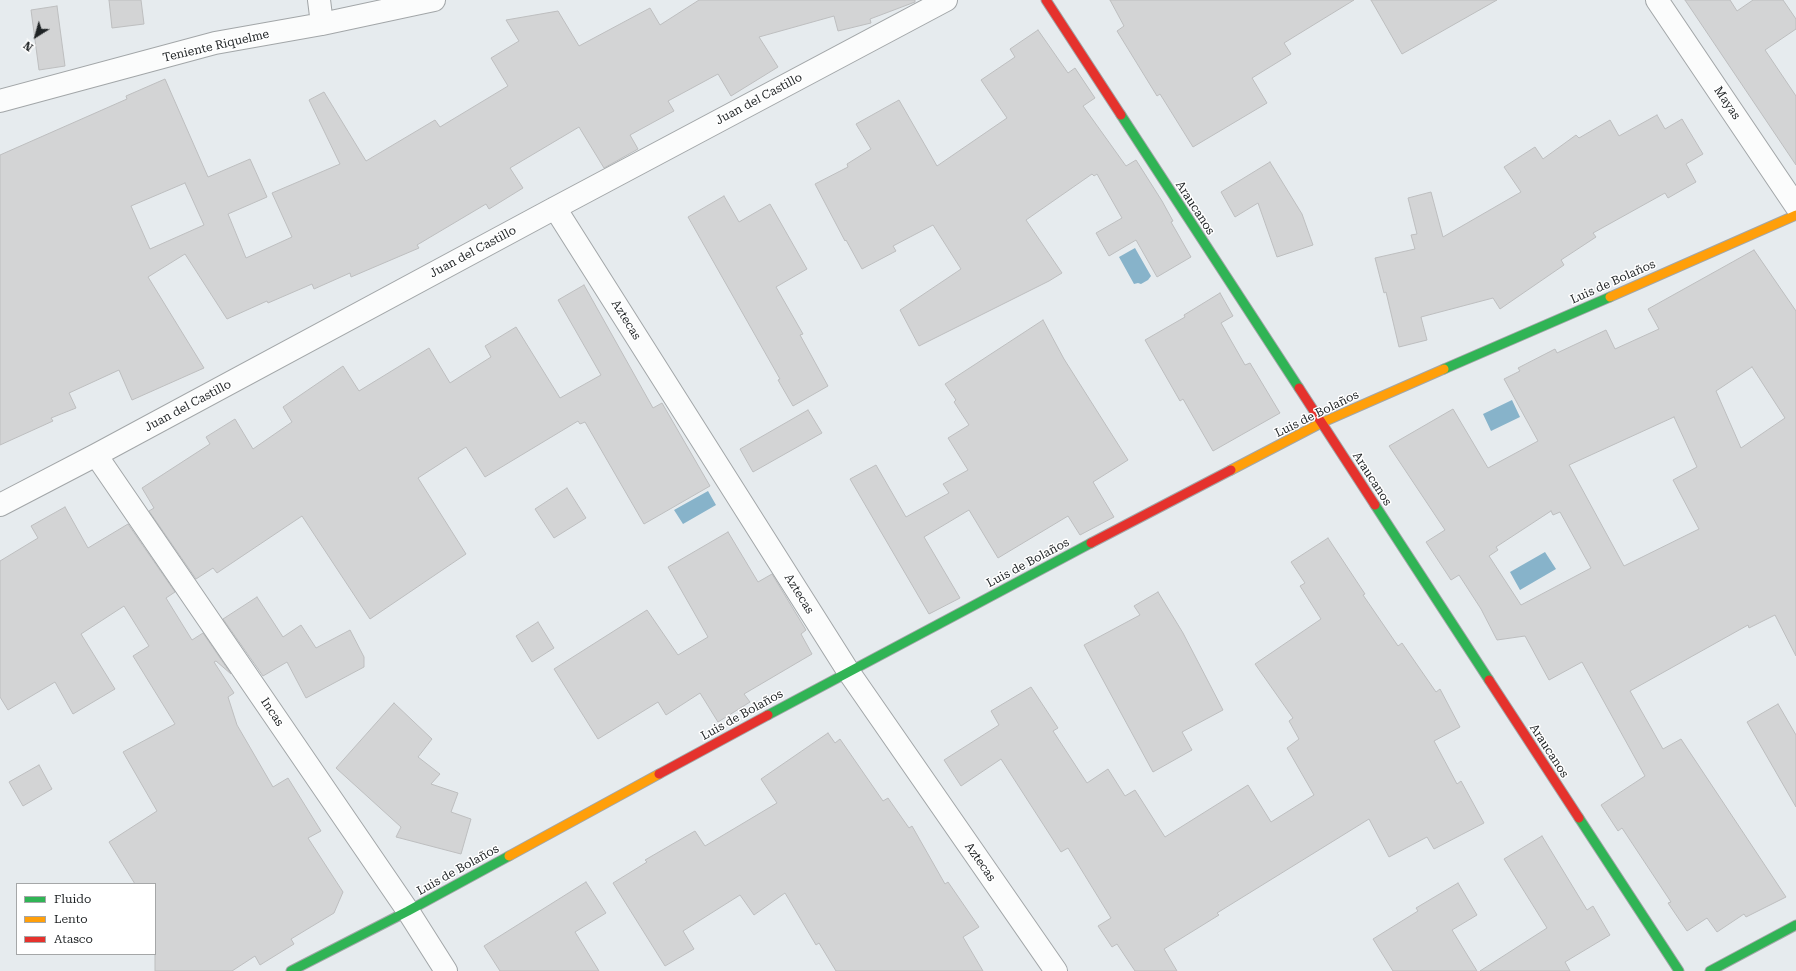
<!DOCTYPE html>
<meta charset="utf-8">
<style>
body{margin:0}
#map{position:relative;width:1796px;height:971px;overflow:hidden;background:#e6ebee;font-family:"Roboto Serif",serif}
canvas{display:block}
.legend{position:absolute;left:16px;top:883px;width:140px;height:72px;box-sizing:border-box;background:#fff;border:1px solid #a5a7a8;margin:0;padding:5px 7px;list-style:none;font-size:12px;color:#1f2325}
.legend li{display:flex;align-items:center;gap:8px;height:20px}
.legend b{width:20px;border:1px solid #a5a7a8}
.north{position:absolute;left:16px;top:16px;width:40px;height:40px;-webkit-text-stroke:3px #fff;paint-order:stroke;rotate:217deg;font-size:11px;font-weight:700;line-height:16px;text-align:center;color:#1f2325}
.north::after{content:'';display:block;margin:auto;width:14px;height:18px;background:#1f2325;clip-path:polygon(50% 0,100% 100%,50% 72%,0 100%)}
</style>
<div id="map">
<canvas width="1796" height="971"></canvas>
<ul class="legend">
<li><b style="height:5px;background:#30b455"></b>Fluido</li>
<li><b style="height:5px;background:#ff9f0a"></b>Lento</li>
<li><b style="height:5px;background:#e5322d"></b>Atasco</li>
</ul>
<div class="north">N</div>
</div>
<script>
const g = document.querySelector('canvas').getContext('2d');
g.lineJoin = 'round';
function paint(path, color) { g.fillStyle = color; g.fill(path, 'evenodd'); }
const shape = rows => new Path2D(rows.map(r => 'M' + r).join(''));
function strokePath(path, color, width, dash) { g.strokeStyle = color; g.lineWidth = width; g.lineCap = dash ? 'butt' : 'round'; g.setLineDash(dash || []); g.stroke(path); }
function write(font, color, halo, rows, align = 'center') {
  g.font = font + ' "Roboto Serif",serif'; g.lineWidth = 3; g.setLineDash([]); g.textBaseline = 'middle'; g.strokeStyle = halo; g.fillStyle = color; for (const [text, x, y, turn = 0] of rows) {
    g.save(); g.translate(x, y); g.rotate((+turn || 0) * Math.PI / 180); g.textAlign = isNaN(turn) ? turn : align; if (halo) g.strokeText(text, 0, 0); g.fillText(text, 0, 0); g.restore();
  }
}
paint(shape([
 [1135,248,1151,276,1148,280,1141,284,1138,283,1134,284,1119,257],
 [1512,400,1520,417,1491,431,1483,414],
 [708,491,716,505,683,524,674,510],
 [1545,552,1556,569,1520,590,1510,572]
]), '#87b3ca');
const building = shape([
 [109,0,141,0,144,24,112,28,109,0],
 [699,0,915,0,915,2,870,19,871,23,838,31,834,16,759,37,778,67,731,96,718,74,668,101,674,111,630,135,638,149,604,168,579,127,510,168,523,188,489,209,486,204,417,245,419,248,351,277,350,273,314,289,312,284,268,303,267,301,227,319,185,254,148,277,204,368,132,400,119,370,69,393,76,408,51,418,53,421,0,445,0,155,127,99,126,96,165,79,208,177,250,159,267,197,228,214,246,258,292,237,272,193,340,164,309,100,324,92,366,161,435,120,440,127,508,86,491,58,519,41,506,20,558,11,579,46,650,8,660,25,699,0],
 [185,183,204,225,150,249,131,206,185,183],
 [1110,0,1354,0,1284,43,1291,54,1252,78,1267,103,1193,147,1160,94,1157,96,1117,31,1124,26,1110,0],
 [1371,0,1497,0,1402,54,1371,0],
 [1685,0,1730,0,1737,11,1753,0,1783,0,1796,19,1796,29,1765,50,1796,96,1796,165,1685,0],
 [57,6,65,66,39,70,31,10,57,6],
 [1038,30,1068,73,1075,68,1095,98,1083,106,1126,166,1136,160,1162,201,1173,221,1171,222,1191,257,1157,277,1136,240,1109,256,1096,233,1122,218,1097,174,1094,176,1092,174,1026,220,1062,273,1049,281,919,346,900,310,961,269,933,225,893,246,896,251,862,269,846,240,845,241,815,184,848,167,847,164,871,149,856,124,899,100,937,166,1007,118,981,80,1015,57,1010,49,1038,30],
 [1657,115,1665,129,1682,119,1703,154,1686,164,1696,182,1668,198,1665,193,1593,233,1596,237,1561,260,1564,265,1500,309,1493,298,1421,317,1427,340,1399,347,1386,292,1384,293,1375,258,1415,249,1411,235,1417,234,1408,198,1431,192,1443,237,1521,192,1504,167,1535,147,1543,159,1576,135,1579,138,1610,120,1619,136,1657,115],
 [1270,162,1302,214,1313,245,1277,257,1258,203,1235,217,1221,192,1270,162],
 [724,196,739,222,770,204,807,269,776,287,803,334,800,335,828,386,793,406,778,380,780,379,688,217,724,196],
 [1754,250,1796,311,1796,656,1775,615,1749,628,1748,625,1630,691,1663,749,1681,739,1786,897,1746,917,1744,914,1717,932,1707,918,1687,931,1668,903,1671,902,1622,828,1618,831,1601,805,1645,776,1582,662,1549,680,1525,636,1497,640,1481,609,1459,575,1451,580,1426,542,1445,530,1389,446,1453,409,1488,468,1538,441,1504,379,1520,371,1518,368,1555,349,1557,353,1606,330,1615,349,1659,329,1648,309,1754,250],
 [1752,367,1785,418,1741,448,1716,391,1752,367],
 [1674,417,1697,467,1673,480,1699,529,1624,566,1569,465,1674,417],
 [1551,511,1553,515,1560,512,1591,568,1521,605,1489,556,1498,550,1496,547,1551,511],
 [584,285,653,408,662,403,710,486,644,524,585,422,580,424,578,421,485,477,466,447,418,478,466,554,370,619,302,516,217,573,213,568,196,579,149,511,154,508,142,488,210,444,206,437,235,419,253,449,292,422,283,407,343,366,359,391,429,348,450,383,491,357,485,346,516,327,560,398,601,375,558,300,584,285],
 [1220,293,1233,316,1221,323,1245,365,1250,363,1280,413,1213,451,1183,399,1180,401,1145,340,1185,317,1184,315,1220,293],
 [1043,320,1064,359,1128,460,1093,482,1114,517,1080,535,1068,516,998,558,969,510,924,537,960,598,929,614,850,479,876,465,906,517,949,493,943,484,968,470,948,438,969,425,954,402,956,400,945,384,1043,320],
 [808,410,822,433,753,472,740,449,808,410],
 [567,488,586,518,554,538,535,509,567,488],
 [65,507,88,548,128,524,175,592,166,598,192,640,203,633,231,674,216,661,214,662,234,693,228,697,237,725,273,787,288,778,321,831,308,838,343,892,334,913,291,939,294,944,260,965,255,956,232,971,155,971,155,884,135,884,109,842,157,811,123,752,175,724,133,656,149,646,124,606,81,634,115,689,73,714,55,682,8,710,0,697,0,561,38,538,31,526,65,507],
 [728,532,758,582,772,574,806,630,801,634,812,654,744,694,750,702,718,722,700,693,666,715,658,702,598,739,554,669,647,610,678,655,708,637,668,567,728,532],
 [1328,538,1365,594,1363,595,1398,646,1402,643,1436,692,1440,689,1460,727,1434,741,1457,784,1461,781,1484,823,1434,849,1427,837,1389,857,1369,819,1217,913,1219,915,1164,949,1177,971,1135,971,1117,944,1112,947,1098,926,1111,918,1068,848,1061,852,1001,759,961,786,944,760,999,725,991,711,1031,687,1058,728,1053,731,1087,783,1108,769,1125,796,1135,790,1165,837,1248,785,1271,822,1314,795,1287,748,1299,739,1289,721,1293,718,1255,664,1321,619,1300,586,1305,583,1291,562,1328,538],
 [1158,592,1183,633,1223,710,1182,732,1192,750,1153,772,1084,645,1140,615,1134,606,1158,592],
 [257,597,283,637,301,625,316,648,350,630,364,657,364,667,306,698,287,662,263,676,223,619,257,597],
 [538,622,554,648,532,662,516,636,538,622],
 [394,703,432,739,418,757,440,774,431,784,458,793,451,812,471,819,461,854,396,837,401,827,336,768,394,703],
 [1778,704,1796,735,1796,807,1747,722,1778,704],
 [828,733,835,743,840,739,883,801,888,798,909,828,912,826,945,884,948,882,979,927,963,937,983,971,836,971,819,943,816,945,785,893,754,915,740,895,683,931,694,949,665,966,613,883,647,862,645,860,695,831,705,846,777,803,761,779,828,733],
 [39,765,52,789,23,806,9,782,39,765],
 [1542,836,1587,910,1593,906,1610,935,1565,962,1570,971,1480,971,1547,928,1504,859,1542,836],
 [586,882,606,913,575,932,599,971,500,971,484,946,586,882],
 [1458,883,1477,915,1452,930,1477,971,1393,971,1373,939,1418,911,1416,908,1458,883]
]);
paint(building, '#d3d4d5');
strokePath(building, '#bdbebf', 1);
const street = shape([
 [319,0,322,24],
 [1657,0,1796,206],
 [0,101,215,43,322,24,434,0],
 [555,208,848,671,1056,971],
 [96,455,408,911,446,971],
 [0,505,96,455,555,208,946,0]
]);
const fast = shape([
 [1121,115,1299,388],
 [1444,369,1610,297],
 [1375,505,1489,680],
 [768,715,1091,543],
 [1579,818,1679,971],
 [291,971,408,911,509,856],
 [1710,971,1796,925]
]);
const slow = shape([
 [1610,297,1796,215],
 [1231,470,1321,423,1444,369],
 [509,856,659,774]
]);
const jam = shape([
 [1046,0,1121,115],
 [1299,388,1375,505],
 [1091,543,1231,470],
 [1489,680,1579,818],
 [659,774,768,715]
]);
strokePath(street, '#a2a6a8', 24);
strokePath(fast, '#a2a6a8', 11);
strokePath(slow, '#a2a6a8', 11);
strokePath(jam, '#a2a6a8', 11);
strokePath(street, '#fbfcfc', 22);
strokePath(fast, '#30b455', 9);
strokePath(slow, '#ff9f0a', 9);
strokePath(jam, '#e5322d', 9);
write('12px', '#1f2325', '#fff', [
 ["Teniente Riquelme",216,46,-13],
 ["Juan del Castillo",759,99,-28],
 ["Mayas",1727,103,56],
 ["Araucanos",1195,208,57],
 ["Juan del Castillo",473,252,-28],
 ["Luis de Bolaños",1613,282,-24],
 ["Aztecas",626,320,58],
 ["Juan del Castillo",188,406,-28],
 ["Luis de Bolaños",1317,414,-26],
 ["Araucanos",1372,479,57],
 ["Luis de Bolaños",1028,563,-28],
 ["Aztecas",799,594,58],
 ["Incas",272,712,56],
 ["Luis de Bolaños",742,715,-29],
 ["Araucanos",1549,751,57],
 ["Aztecas",980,862,55],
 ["Luis de Bolaños",458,870,-29]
]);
</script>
